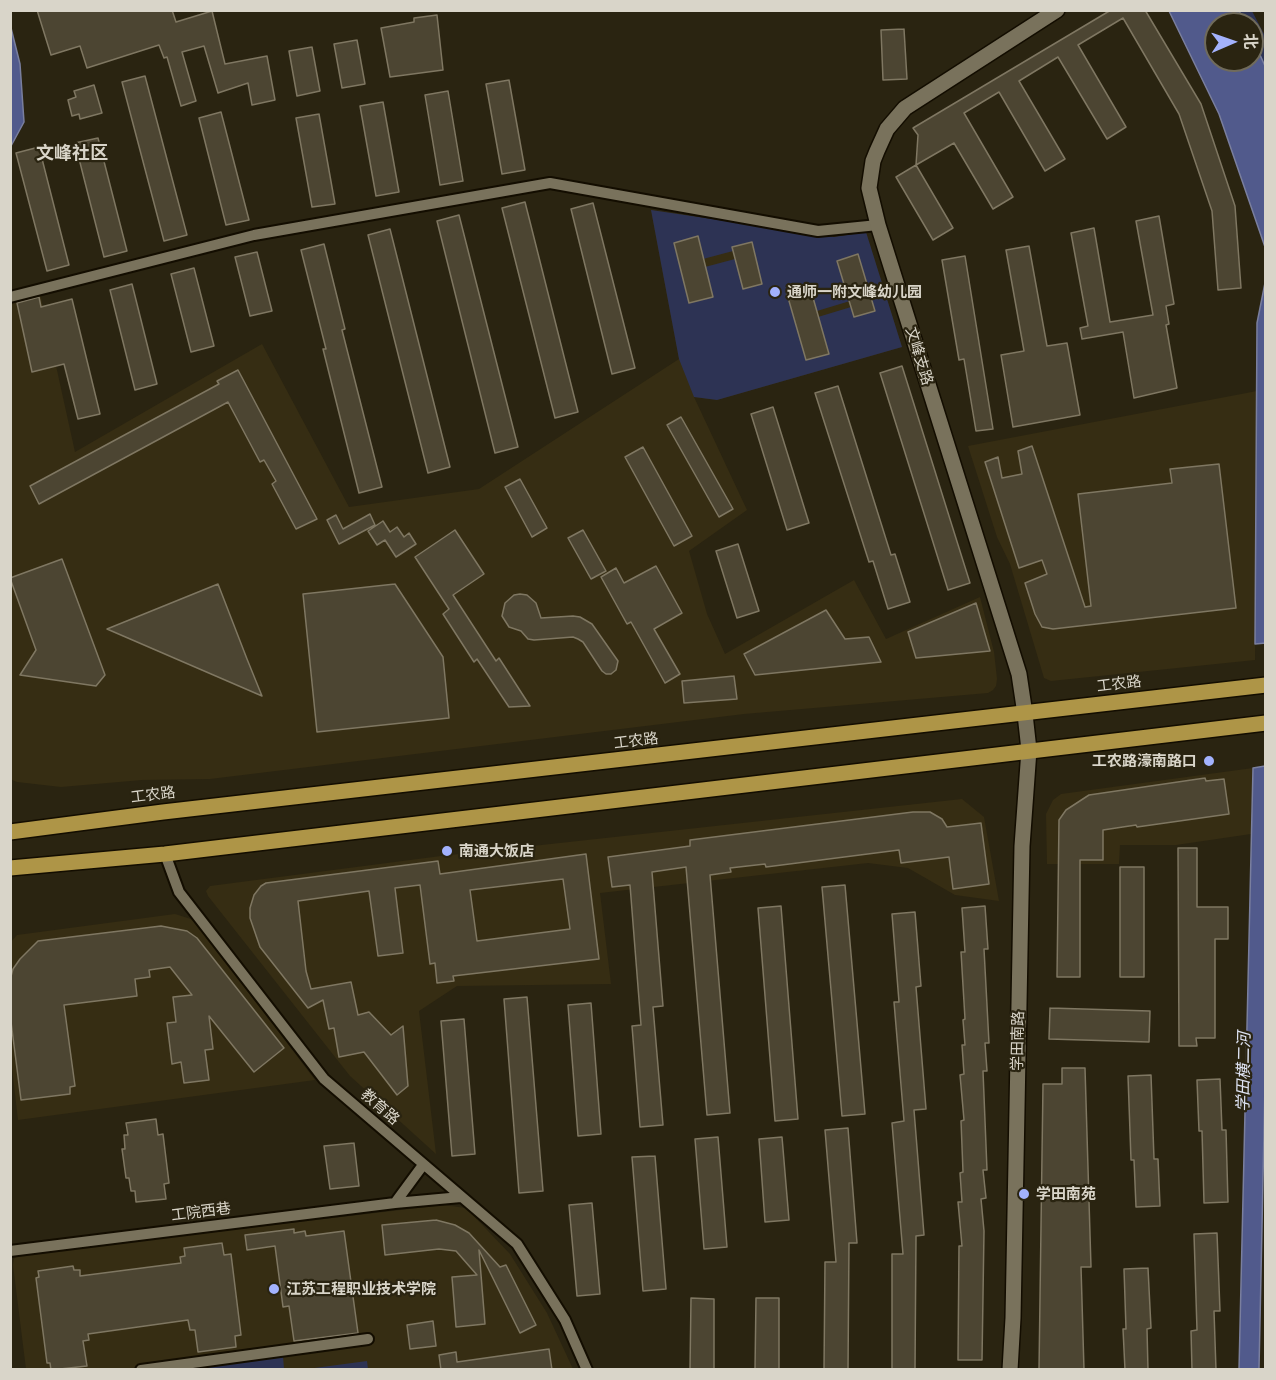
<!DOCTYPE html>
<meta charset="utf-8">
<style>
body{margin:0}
#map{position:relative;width:1276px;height:1380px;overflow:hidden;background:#2a2411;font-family:"Public Sans","Noto Sans SC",sans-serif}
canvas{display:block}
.frame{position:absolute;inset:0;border:12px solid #d9d5c9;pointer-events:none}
.north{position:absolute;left:1204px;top:12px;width:60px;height:60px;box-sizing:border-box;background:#2a2411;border:2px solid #706b5b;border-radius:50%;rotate:88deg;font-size:16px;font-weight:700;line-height:24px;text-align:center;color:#d9d5c9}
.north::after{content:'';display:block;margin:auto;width:21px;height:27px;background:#a3b2fd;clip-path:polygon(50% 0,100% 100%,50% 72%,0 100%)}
</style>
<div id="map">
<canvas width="1276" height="1380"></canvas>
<div class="frame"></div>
<div class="north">北</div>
</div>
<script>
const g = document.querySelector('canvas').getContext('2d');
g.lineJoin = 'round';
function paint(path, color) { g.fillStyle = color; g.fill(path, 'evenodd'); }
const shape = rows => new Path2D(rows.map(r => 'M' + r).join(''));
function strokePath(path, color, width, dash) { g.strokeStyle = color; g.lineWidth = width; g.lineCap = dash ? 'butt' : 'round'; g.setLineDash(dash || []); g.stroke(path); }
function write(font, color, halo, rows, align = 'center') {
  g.font = font + ' "Public Sans","Noto Sans SC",sans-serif'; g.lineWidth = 4.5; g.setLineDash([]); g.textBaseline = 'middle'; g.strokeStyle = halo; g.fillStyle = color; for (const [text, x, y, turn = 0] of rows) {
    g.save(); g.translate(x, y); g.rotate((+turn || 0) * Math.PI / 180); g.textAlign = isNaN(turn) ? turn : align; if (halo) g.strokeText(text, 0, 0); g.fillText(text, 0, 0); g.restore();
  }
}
paint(shape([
 [651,210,834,237,866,232,902,347,717,400,694,397,747,510,689,551,707,614,725,654,854,580,886,639,980,597,994,652,997,679,996,686,993,690,988,693,744,714,210,779,142,780,61,787,17,782,10,779,10,300,40,293,75,452,262,344,349,507,479,489,679,359],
 [1257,391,1255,660,1051,681,1044,678,1010,564,997,537,968,446],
 [1253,768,1251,834,1176,845,1120,845,1119,864,1047,864,1046,814,1053,800,1061,794],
 [962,799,984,817,999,901,955,895,908,868,868,863,600,893,611,984,457,986,419,1011,436,1154,350,1076,208,896,206,891,210,886,441,856],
 [175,914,194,920,315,1080,18,1120,10,1051,10,943,17,935],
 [443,1205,466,1208,510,1254,547,1313,573,1369,26,1369,13,1265,14,1259,18,1255]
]), '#362d13');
paint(shape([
 [1239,11,1252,11,1265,36,1265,66,1252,37,1252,24,1246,24],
 [651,210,834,237,866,232,902,347,717,400,694,397,679,359],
 [698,237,703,259,733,251,733,247,752,242,762,284,743,288,735,259,705,267,689,303,674,243],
 [858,254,875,311,851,307,818,317,829,353,807,360,787,294,810,288,817,311,850,301,837,261],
 [283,1356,284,1369,180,1370],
 [367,1361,368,1369,307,1369]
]), '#2d3354');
const water = shape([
 [1169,11,1239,11,1246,24,1216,24,1216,60,1252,60,1252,37,1265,66,1265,247,1219,114,1169,11],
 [10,24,20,64,24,122,11,146,10,24],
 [1265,283,1266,643,1255,644,1257,323,1265,283],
 [1265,766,1265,1084,1259,1369,1239,1370,1253,768,1265,766]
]);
paint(water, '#515a8c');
strokePath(water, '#7a7f9e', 1.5);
const building = shape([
 [37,10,172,10,176,22,212,11,225,64,267,56,275,100,252,105,248,83,218,93,204,46,182,52,196,101,181,106,167,57,164,58,159,45,87,68,80,46,51,55,37,10],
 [1111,10,1145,10,1201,104,1235,206,1241,288,1218,290,1212,211,1179,114,1123,18,1078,45,1126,127,1107,139,1058,57,1019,81,1065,159,1045,171,999,92,964,113,1013,197,993,209,954,143,916,165,918,135,913,128,1111,10],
 [437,15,443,70,390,77,381,28,414,22,414,18,437,15],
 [904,29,907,79,883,80,881,30,904,29],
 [357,40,365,84,342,88,334,44,357,40],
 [312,47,320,91,297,96,289,51,312,47],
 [145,76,187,235,164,241,122,82,145,76],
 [509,80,525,170,502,174,486,84,509,80],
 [94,85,102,113,80,119,79,114,72,116,68,100,76,97,74,91,94,85],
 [448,91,463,181,440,185,425,95,448,91],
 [383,102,399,192,376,196,360,106,383,102],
 [221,112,249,220,226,225,199,118,221,112],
 [319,114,335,204,312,207,296,118,319,114],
 [98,138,127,251,104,257,75,143,98,138],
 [39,147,69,265,47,271,16,153,39,147],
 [916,165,953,228,933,240,896,177,916,165],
 [525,202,578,412,555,418,502,208,525,202],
 [593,203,635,368,612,374,571,209,593,203],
 [459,215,518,447,495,453,437,221,459,215],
 [1159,216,1174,304,1166,306,1169,324,1166,325,1177,388,1134,398,1123,332,1082,339,1080,328,1088,326,1071,233,1094,228,1110,322,1153,315,1136,221,1159,216],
 [390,229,450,467,428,473,368,235,390,229],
 [698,236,713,297,689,303,674,243,698,236],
 [752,242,762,284,743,289,732,247,752,242],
 [324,244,345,329,342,330,382,487,359,493,323,349,326,349,301,250,324,244],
 [1029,246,1047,346,1067,343,1080,415,1013,427,1001,355,1024,351,1006,250,1029,246],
 [257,252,272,311,250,316,235,257,257,252],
 [858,254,875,311,854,317,837,261,858,254],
 [965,256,993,429,976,431,964,359,959,360,942,260,965,256],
 [194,268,214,346,191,352,171,274,194,268],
 [132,284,157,384,135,390,110,290,132,284],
 [810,287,829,354,806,360,787,294,810,287],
 [39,297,41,307,72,299,100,414,78,419,64,364,32,372,17,303,39,297],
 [902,366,970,583,948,590,880,373,902,366],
 [238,370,317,519,296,529,272,484,276,481,264,460,260,462,228,402,39,504,30,486,219,384,217,381,238,370],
 [838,386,891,555,895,554,910,602,888,609,873,561,869,562,815,393,838,386],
 [773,407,809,523,787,530,751,414,773,407],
 [681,417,733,509,719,517,667,425,681,417],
 [1032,446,1085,607,1091,606,1078,494,1172,483,1170,469,1219,464,1236,608,1053,629,1042,627,1035,614,1025,583,1047,574,1042,560,1019,568,985,462,998,457,1002,478,1022,474,1018,451,1032,446],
 [643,447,692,536,674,546,625,457,643,447],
 [520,479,547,528,532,537,505,487,520,479],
 [370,514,375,525,339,544,327,520,336,515,343,529,370,514],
 [383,521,390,532,397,527,404,537,409,533,416,544,396,557,385,540,377,545,368,531,383,521],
 [455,530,484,574,453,595,496,661,499,658,530,706,509,707,477,659,474,662,443,614,449,609,415,557,455,530],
 [583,530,606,571,591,579,568,538,583,530],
 [738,544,759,611,737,618,716,551,738,544],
 [62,559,105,675,96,686,20,675,36,650,10,578,62,559],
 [656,566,682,613,654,629,680,674,665,683,631,622,627,624,601,577,616,568,624,583,656,566],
 [218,584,247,659,262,696,107,629,218,584],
 [395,584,443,657,449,718,317,732,303,594,395,584],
 [520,594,527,595,536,603,541,618,573,616,580,617,592,624,618,661,616,670,611,674,606,674,602,671,583,642,578,639,573,637,534,640,528,639,521,631,509,627,502,616,505,603,514,595,520,594],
 [976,603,990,651,916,658,908,632,976,603],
 [826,610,845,639,869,637,881,662,755,675,744,654,826,610],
 [734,676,737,699,684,703,682,681,734,676],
 [1205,778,1206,781,1224,779,1229,814,1137,827,1136,825,1103,830,1103,860,1080,860,1080,977,1057,977,1059,820,1066,810,1089,795,1205,778],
 [913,812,930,812,942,819,947,827,981,823,989,884,953,889,949,857,901,863,899,850,766,867,765,864,730,868,731,872,710,875,730,1113,707,1115,686,867,652,872,663,1006,653,1007,663,1125,640,1127,632,1026,641,1025,630,885,612,887,608,857,690,846,690,840,913,812],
 [1178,848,1197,848,1197,907,1228,907,1228,939,1215,939,1215,1038,1196,1038,1197,1046,1179,1046,1178,848],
 [586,854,599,959,453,976,454,981,437,983,435,963,430,964,420,885,395,888,403,953,378,956,369,891,298,901,306,971,311,989,351,982,358,1015,369,1012,391,1035,403,1026,408,1086,397,1095,364,1052,339,1057,334,1028,329,1029,323,1000,308,1008,260,947,250,918,250,908,254,895,261,886,266,883,438,861,440,874,586,854],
 [563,879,570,929,477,941,470,890,563,879],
 [1120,867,1144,867,1144,977,1120,977,1120,867],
 [845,885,865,1114,842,1116,822,887,845,885],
 [781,906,798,1119,775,1121,758,908,781,906],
 [985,906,988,949,984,949,989,1043,985,1043,987,1071,983,1071,987,1170,983,1170,986,1198,981,1199,984,1231,982,1360,958,1360,959,1246,962,1246,958,1202,962,1202,960,1173,963,1172,961,1121,964,1120,960,1075,964,1074,962,1045,965,1045,963,1020,965,1019,961,952,965,952,962,908,985,906],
 [915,912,921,986,916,987,926,1109,914,1110,924,1235,916,1236,915,1370,892,1370,892,1254,903,1254,892,1123,904,1121,894,1002,899,1002,892,914,915,912],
 [161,926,187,931,197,938,284,1048,254,1072,209,1016,213,1049,205,1050,209,1080,184,1083,181,1062,172,1064,167,1023,176,1022,173,997,192,995,170,967,149,970,150,977,135,979,137,996,64,1005,75,1086,70,1087,70,1094,21,1100,10,1014,10,980,13,969,20,959,38,941,161,926],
 [527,997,543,1191,519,1193,504,999,527,997],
 [591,1003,601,1134,578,1136,568,1005,591,1003],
 [1050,1008,1150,1011,1149,1042,1049,1039,1050,1008],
 [464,1019,475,1154,452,1156,441,1021,464,1019],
 [1062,1068,1085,1068,1091,1267,1081,1267,1084,1370,1039,1370,1043,1084,1062,1084,1062,1068],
 [1151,1075,1154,1159,1158,1159,1160,1206,1136,1207,1134,1160,1131,1160,1128,1076,1151,1075],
 [1220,1079,1222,1130,1226,1130,1228,1202,1204,1203,1202,1131,1199,1131,1197,1080,1220,1079],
 [156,1119,158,1135,163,1134,169,1183,164,1184,166,1199,136,1202,135,1191,131,1191,129,1178,126,1178,122,1149,125,1149,124,1135,128,1135,126,1123,156,1119],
 [848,1128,857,1243,849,1243,848,1370,824,1370,825,1262,836,1262,825,1130,848,1128],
 [718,1137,727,1247,704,1249,695,1139,718,1137],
 [782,1137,789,1220,765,1222,759,1139,782,1137],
 [354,1143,359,1186,330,1189,324,1146,354,1143],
 [655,1156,666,1289,643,1291,632,1157,655,1156],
 [592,1203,600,1294,577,1296,569,1205,592,1203],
 [436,1220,455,1225,469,1233,500,1267,506,1265,536,1325,520,1333,479,1250,485,1324,456,1327,452,1277,477,1275,456,1251,439,1249,385,1255,382,1225,436,1220],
 [294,1229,294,1233,305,1231,306,1236,344,1231,358,1333,294,1341,289,1306,283,1307,275,1246,247,1250,245,1235,294,1229],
 [1217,1233,1220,1311,1214,1311,1216,1370,1192,1370,1191,1331,1197,1330,1194,1234,1217,1233],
 [222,1243,224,1255,231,1254,241,1335,235,1336,236,1347,198,1352,195,1330,190,1330,188,1320,88,1334,89,1340,83,1341,87,1366,51,1370,50,1363,47,1363,36,1278,39,1277,38,1271,73,1266,74,1270,80,1270,80,1276,181,1263,180,1257,185,1256,184,1248,222,1243],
 [1148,1268,1151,1328,1147,1329,1148,1370,1125,1370,1123,1329,1126,1329,1124,1269,1148,1268],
 [691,1298,714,1299,714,1370,690,1370,691,1298],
 [756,1298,779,1298,779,1370,755,1370,756,1298],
 [433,1321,436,1346,410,1349,407,1325,433,1321],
 [549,1349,552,1370,441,1370,439,1355,456,1352,457,1362,549,1349]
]);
paint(building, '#4c4532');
strokePath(building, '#7f7762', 1.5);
const street = shape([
 [10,297,254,235,550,183,818,231,878,225],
 [165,854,179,892,324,1079,517,1244,565,1320,587,1370],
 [395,1203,423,1165],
 [10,1251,395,1203,461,1197],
 [141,1370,368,1339]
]);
const secondary = shape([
 [1010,1370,1013,1318,1022,846,1029,750,1025,714,1019,674,878,225,869,188,873,161,877,151,887,129,905,108,1057,10]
]);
const primary = shape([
 [10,832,163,812,1266,685],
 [10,868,165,854,1266,723]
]);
strokePath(street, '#130d00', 14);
strokePath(secondary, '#130d00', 18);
strokePath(primary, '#130d00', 18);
strokePath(street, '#79725c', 10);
strokePath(secondary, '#79725c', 15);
strokePath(primary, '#ae9547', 15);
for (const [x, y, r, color] of [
 [775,292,6,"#a3b2fd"],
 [1209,761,6,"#a3b2fd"],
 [447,851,6,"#a3b2fd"],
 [1024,1194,6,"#a3b2fd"],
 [274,1289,6,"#a3b2fd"]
]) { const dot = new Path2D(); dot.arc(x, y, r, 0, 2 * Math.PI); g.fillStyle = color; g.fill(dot); strokePath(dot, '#2a2411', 2); }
write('bold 15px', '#d9d5c9', '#2a2411', [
 ["通师一附文峰幼儿园",787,292],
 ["工农路濠南路口",1197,761,"right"],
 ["南通大饭店",459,851],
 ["学田南苑",1036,1194],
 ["江苏工程职业技术学院",286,1289]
], 'left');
write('15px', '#d9d5c9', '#2a2411', [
 ["文峰支路",919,356,73],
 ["工农路",1119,684,-7],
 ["工农路",636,741,-7],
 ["工农路",153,795,-7],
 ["学田南路",1018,1041,-89],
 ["教育路",380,1107,41],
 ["工院西巷",201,1212,-7]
]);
write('italic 16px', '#dee3f3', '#2a2411', [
 ["学田横二河",1244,1072,-89]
]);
write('bold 18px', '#d9d5c9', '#2a2411', [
 ["文峰社区",72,153]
]);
</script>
